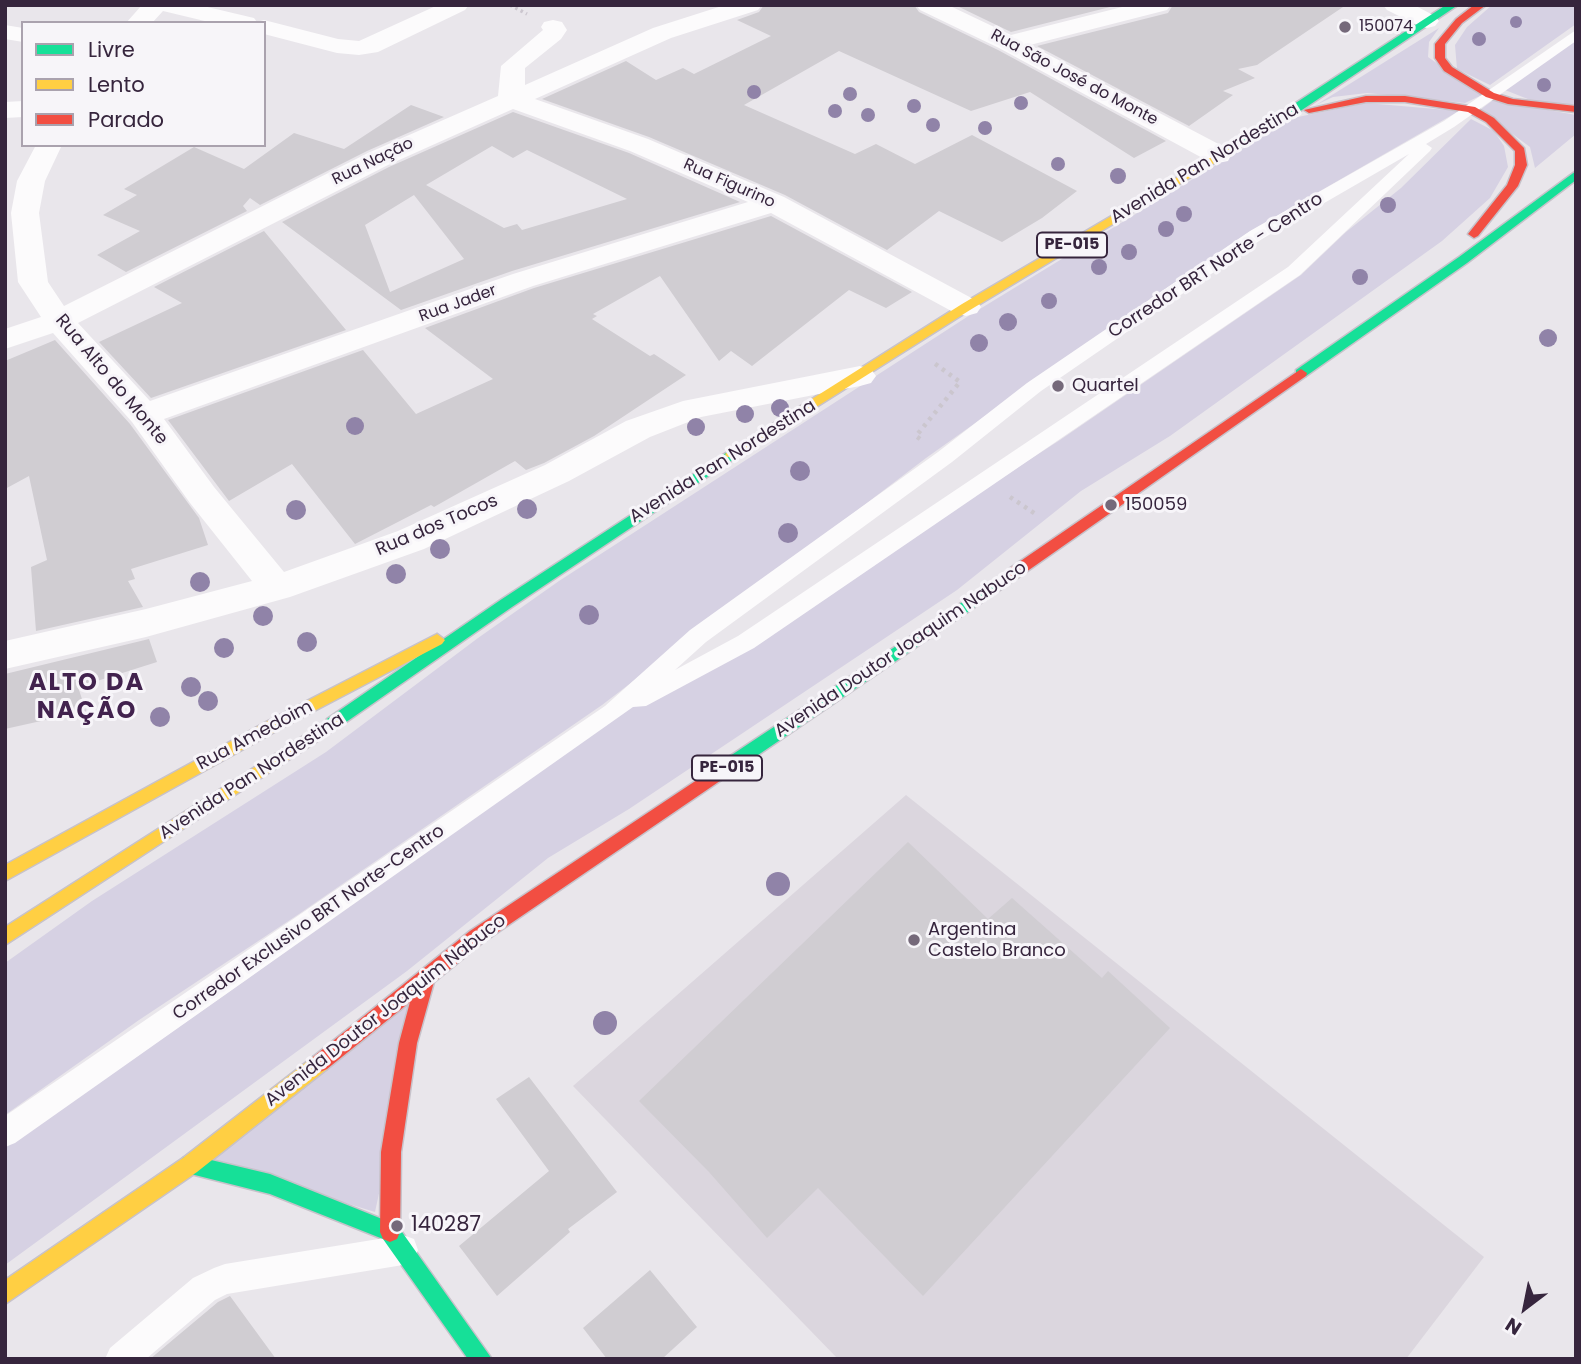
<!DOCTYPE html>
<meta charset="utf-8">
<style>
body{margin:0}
#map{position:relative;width:1581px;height:1364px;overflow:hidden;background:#e9e6eb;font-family:Poppins,sans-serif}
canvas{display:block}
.frame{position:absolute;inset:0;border:7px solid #36253d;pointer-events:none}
.legend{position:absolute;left:21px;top:21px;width:245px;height:126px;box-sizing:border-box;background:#f7f5f9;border:2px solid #aaa2ae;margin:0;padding:9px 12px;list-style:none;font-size:21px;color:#36253d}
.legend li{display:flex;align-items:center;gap:14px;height:35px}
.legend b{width:35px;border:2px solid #aaa2ae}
.north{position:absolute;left:1490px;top:1273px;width:70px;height:70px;-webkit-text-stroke:5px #f7f5f9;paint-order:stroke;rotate:212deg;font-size:19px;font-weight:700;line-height:28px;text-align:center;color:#36253d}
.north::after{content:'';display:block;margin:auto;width:24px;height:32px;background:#36253d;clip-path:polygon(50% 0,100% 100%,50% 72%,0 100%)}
</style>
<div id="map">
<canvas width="1581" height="1364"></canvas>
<div class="frame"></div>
<ul class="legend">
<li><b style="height:9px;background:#16e098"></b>Livre</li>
<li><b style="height:9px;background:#ffcf43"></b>Lento</li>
<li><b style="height:9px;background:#f24e42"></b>Parado</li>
</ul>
<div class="north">N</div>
</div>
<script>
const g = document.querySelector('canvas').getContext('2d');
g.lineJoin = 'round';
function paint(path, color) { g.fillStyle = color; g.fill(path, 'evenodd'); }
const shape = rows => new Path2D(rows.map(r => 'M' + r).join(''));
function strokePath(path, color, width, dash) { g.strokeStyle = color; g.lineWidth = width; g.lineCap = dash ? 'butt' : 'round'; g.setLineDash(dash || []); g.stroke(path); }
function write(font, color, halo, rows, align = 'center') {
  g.font = font + ' Poppins,sans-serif'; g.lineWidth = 6; g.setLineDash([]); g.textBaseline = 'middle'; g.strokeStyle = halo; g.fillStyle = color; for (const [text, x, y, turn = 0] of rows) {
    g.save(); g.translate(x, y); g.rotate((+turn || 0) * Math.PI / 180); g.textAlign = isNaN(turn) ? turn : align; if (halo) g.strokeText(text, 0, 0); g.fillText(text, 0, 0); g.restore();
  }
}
paint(shape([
 [906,795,1484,1257,1406,1359,838,1359,573,1086]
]), '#dbd6de');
paint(shape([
 [1492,5,1576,5,1576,24,1490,85,1457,69,1455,45,1467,27],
 [1439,28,1429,42,1428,57,1482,95,1465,103,1367,93,1333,97,1316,105],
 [1576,34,1576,106,1548,107,1500,88],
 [1493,100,1576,115,1576,134,1535,168,1530,147,1480,110],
 [1366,103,1459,111,1249,232,1095,338,926,458,602,705,299,914,139,1020,5,1115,5,963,92,901,326,752,478,638,559,581,970,315,1293,118],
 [1471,119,1494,131,1504,146,1508,167,1490,198,1442,241,1170,436,1081,491,957,590,629,809,548,858,407,971,5,1265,5,1148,246,980,613,712,746,642,1060,440,1301,275,1346,232,1401,188],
 [425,980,375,1212,206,1161]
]), '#d6d1e3');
paint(shape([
 [764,5,914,5,919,12,998,50,1166,141,1134,158,1030,92,971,111,839,51,744,105,855,154,876,144,915,164,972,135,1077,191,1042,218,1002,242,939,211,887,250,785,195,649,137,542,99,626,61,656,80,683,68,694,74,771,36,737,20,759,12],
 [955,5,1118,5,1011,32],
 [1173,5,1346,5,1257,65,1238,69,1255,78,1223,91,1233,95,1189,126,1037,46,1168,13],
 [411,105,444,117,367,151,260,205,250,198,243,206,247,211,126,272,97,255,140,231,103,215,137,195,124,189,194,147,244,169,294,133,344,149],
 [513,112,629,153,740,202,512,271,401,310,282,222,389,167],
 [492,146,513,158,527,150,627,199,522,230,517,224,504,228,426,185],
 [414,195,464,259,390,292,365,225],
 [771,216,912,292,886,308,849,290,752,366,731,351,719,361,660,276,593,314,597,316,592,319,650,356,654,354,686,375,594,436,544,463,526,470,515,461,434,507,431,505,355,544,292,464,229,501,168,420,363,350,416,414,493,379,425,328,534,288],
 [264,231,346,330,151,398,99,342,182,303,154,287],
 [55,340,130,424,199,518,208,545,131,569,135,579,128,581,143,607,36,631,31,567,47,560,29,476,5,489,5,361],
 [149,639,157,662,78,687,86,711,5,729,5,674],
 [908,842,988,919,1012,898,1102,978,1108,971,1170,1028,923,1296,818,1188,767,1238,709,1172,639,1101],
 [529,1077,617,1192,568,1229,570,1232,497,1296,459,1246,549,1171,496,1099],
 [650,1270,697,1327,662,1359,607,1359,583,1328],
 [230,1296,276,1359,150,1359,218,1302]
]), '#d0cdd2');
const fast = shape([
 [1446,5,1458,5,1290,118,1231,153,1222,151,1446,5],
 [1576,171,1576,180,1467,263,1306,376,1296,376,1296,370,1459,257,1576,171],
 [732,449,737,451,739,454,737,457,512,607,339,727,327,727,325,723,327,719,502,599,732,449],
 [1011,570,1016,571,1018,575,1016,579,739,768,727,768,725,763,727,758,1011,570],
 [190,1155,270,1174,397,1225,492,1359,468,1359,383,1239,270,1194,183,1172,180,1165,183,1158,190,1155]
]);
const slow = shape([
 [1227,148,1232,151,1231,153,970,310,737,457,727,457,725,454,962,304,1227,148],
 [437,634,445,640,442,644,278,730,5,881,5,865,266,722,437,634],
 [333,717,339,719,341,723,339,727,5,945,5,927,333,717],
 [320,1054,327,1057,330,1063,327,1069,197,1172,5,1304,5,1280,183,1158,313,1057,320,1054]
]);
const jam = shape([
 [1474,5,1486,5,1462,23,1445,44,1445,58,1452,67,1494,93,1513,99,1576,106,1576,112,1508,104,1486,97,1444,71,1435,58,1435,44,1456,19,1474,5],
 [1366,96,1405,96,1475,107,1494,118,1524,148,1527,165,1518,186,1478,236,1474,238,1468,234,1507,185,1515,165,1515,151,1486,122,1468,112,1405,102,1366,102,1309,113,1304,110,1366,96],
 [1301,369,1307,373,1306,376,1016,579,1006,579,1004,575,1006,571,1301,369],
 [733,756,739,758,741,763,739,768,482,943,434,982,417,1043,401,1152,400,1232,397,1239,390,1242,383,1239,380,1232,381,1152,399,1043,410,1002,327,1069,320,1072,313,1069,310,1063,313,1057,470,931,733,756]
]);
strokePath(fast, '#c7c2ca', 3);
strokePath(slow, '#c7c2ca', 3);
strokePath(jam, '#c7c2ca', 3);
strokePath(shape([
 [510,5,527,14]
]), '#cbc6ce', 3.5, [2.5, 3.5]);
strokePath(shape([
 [920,439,916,436,960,382,934,363],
 [1010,497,1037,515]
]), '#cbc6ce', 4.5, [3.5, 5]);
paint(shape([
 [1576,30,1576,41,1454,127,1426,144,1432,148,1430,151,1300,275,754,648,646,706,633,707,15,1143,5,1147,5,1116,605,706,690,630,938,452,1027,383,1250,231,1444,121,1576,30],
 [1409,154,1288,267,738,636,675,670,706,642,952,462,1041,391,1262,239,1409,154],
 [403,1235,414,1239,418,1250,414,1261,403,1265,227,1294,215,1300,146,1359,105,1359,110,1348,193,1278,214,1268,225,1264,403,1235]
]), '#fcfbfc');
paint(shape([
 [142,5,199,5,254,18,257,22,264,20,338,39,359,41,438,5,469,5,465,10,378,52,359,55,337,53,264,34,264,23,213,23,163,11,152,23,126,23,142,5],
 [725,5,762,5,758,10,671,38,535,99,648,139,784,197,977,301,981,307,977,313,966,316,955,313,771,213,533,286,164,419,214,487,284,572,398,531,545,465,626,421,683,401,860,366,871,369,876,376,871,383,860,386,701,417,650,437,569,481,424,549,290,597,146,637,5,669,5,641,146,609,252,581,190,503,132,422,53,333,5,349,5,329,41,317,18,282,11,213,17,181,36,145,62,145,45,181,39,213,48,282,64,306,368,153,498,96,501,66,543,30,541,27,544,22,553,20,562,22,567,30,561,39,525,68,525,85,653,28,725,5],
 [513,109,630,151,748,202,513,274,150,401,78,323,388,165,513,109],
 [916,5,948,5,1011,35,1130,5,1171,5,1167,10,1030,45,1228,149,1231,155,1228,161,1218,163,1208,161,999,48,920,10,916,5],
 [1383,5,1414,5,1435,16,1439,21,1435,26,1427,28,1419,26,1387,10,1383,5],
 [5,25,23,28,23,42,5,39,5,25],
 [23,101,23,117,5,118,5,102,23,101]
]), '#fcfbfc');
paint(fast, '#16e098');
paint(slow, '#ffcf43');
paint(jam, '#f24e42');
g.fillStyle = '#9083a8';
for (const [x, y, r] of [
 [1516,22,6],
 [1479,39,7],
 [1544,85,7],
 [754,92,7],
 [850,94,7],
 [1021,103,7],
 [914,106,7],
 [835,111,7],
 [868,115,7],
 [933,125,7],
 [985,128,7],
 [1058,164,7],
 [1118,176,8],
 [1388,205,8],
 [1184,214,8],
 [1166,229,8],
 [1129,252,8],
 [1099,267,8],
 [1360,277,8],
 [1049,301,8],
 [1008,322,9],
 [1548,338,9],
 [979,343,9],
 [780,408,9],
 [745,414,9],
 [355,426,9],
 [696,427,9],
 [800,471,10],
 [527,509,10],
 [296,510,10],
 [788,533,10],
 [440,549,10],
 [396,574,10],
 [200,582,10],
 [589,615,10],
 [263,616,10],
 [307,642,10],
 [224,648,10],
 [191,687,10],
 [208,701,10],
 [160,717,10],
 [778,884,12],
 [605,1023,12]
]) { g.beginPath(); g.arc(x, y, r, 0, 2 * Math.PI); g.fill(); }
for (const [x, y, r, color] of [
 [1345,27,7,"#75697a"],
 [1058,386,7,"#75697a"],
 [1111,505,7,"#75697a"],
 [914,940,7,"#75697a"],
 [397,1226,7,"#75697a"]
]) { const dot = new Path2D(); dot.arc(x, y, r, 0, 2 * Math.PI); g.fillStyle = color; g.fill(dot); strokePath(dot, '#f7f5f9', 2.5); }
write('16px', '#36253d', '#f7f5f9', [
 ["150074",1359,27]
], 'left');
write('16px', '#36253d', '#f7f5f9', [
 ["Rua São José do Monte",1074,78,28],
 ["Rua Nação",373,162,-26],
 ["Rua Figurino",729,184,24],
 ["Rua Jader",458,304,-20]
]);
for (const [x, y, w] of [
 [1072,245,70],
 [727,768,70]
]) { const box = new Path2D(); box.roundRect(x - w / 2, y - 12.5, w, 25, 5); g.fillStyle = '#f7f5f9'; g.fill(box); strokePath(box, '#36253d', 2); }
write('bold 16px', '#36253d', null, [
 ["PE-015",1072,245],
 ["PE-015",727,768]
]);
write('18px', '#36253d', '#f7f5f9', [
 ["Avenida Pan Nordestina",1205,164,-31],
 ["Corredor BRT Norte - Centro",1216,266,-33],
 ["Rua Alto do Monte",111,380,50],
 ["Avenida Pan Nordestina",723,462,-32],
 ["Rua dos Tocos",437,526,-23],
 ["Avenida Doutor Joaquim Nabuco",901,650,-34],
 ["Rua Amedoim",255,736,-28],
 ["Avenida Pan Nordestina",252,777,-33],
 ["Corredor Exclusivo BRT Norte-Centro",309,923,-35],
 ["Avenida Doutor Joaquim Nabuco",386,1011,-38]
]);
write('18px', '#36253d', '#f7f5f9', [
 ["Quartel",1072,386],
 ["150059",1125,505],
 ["Argentina",928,930],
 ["Castelo Branco",928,951]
], 'left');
write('21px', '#36253d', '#f7f5f9', [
 ["140287",411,1226]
], 'left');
g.letterSpacing = '2px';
write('bold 24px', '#42224e', '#f7f5f9', [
 ["ALTO DA",87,684],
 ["NAÇÃO",87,712]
]);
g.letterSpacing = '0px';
</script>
